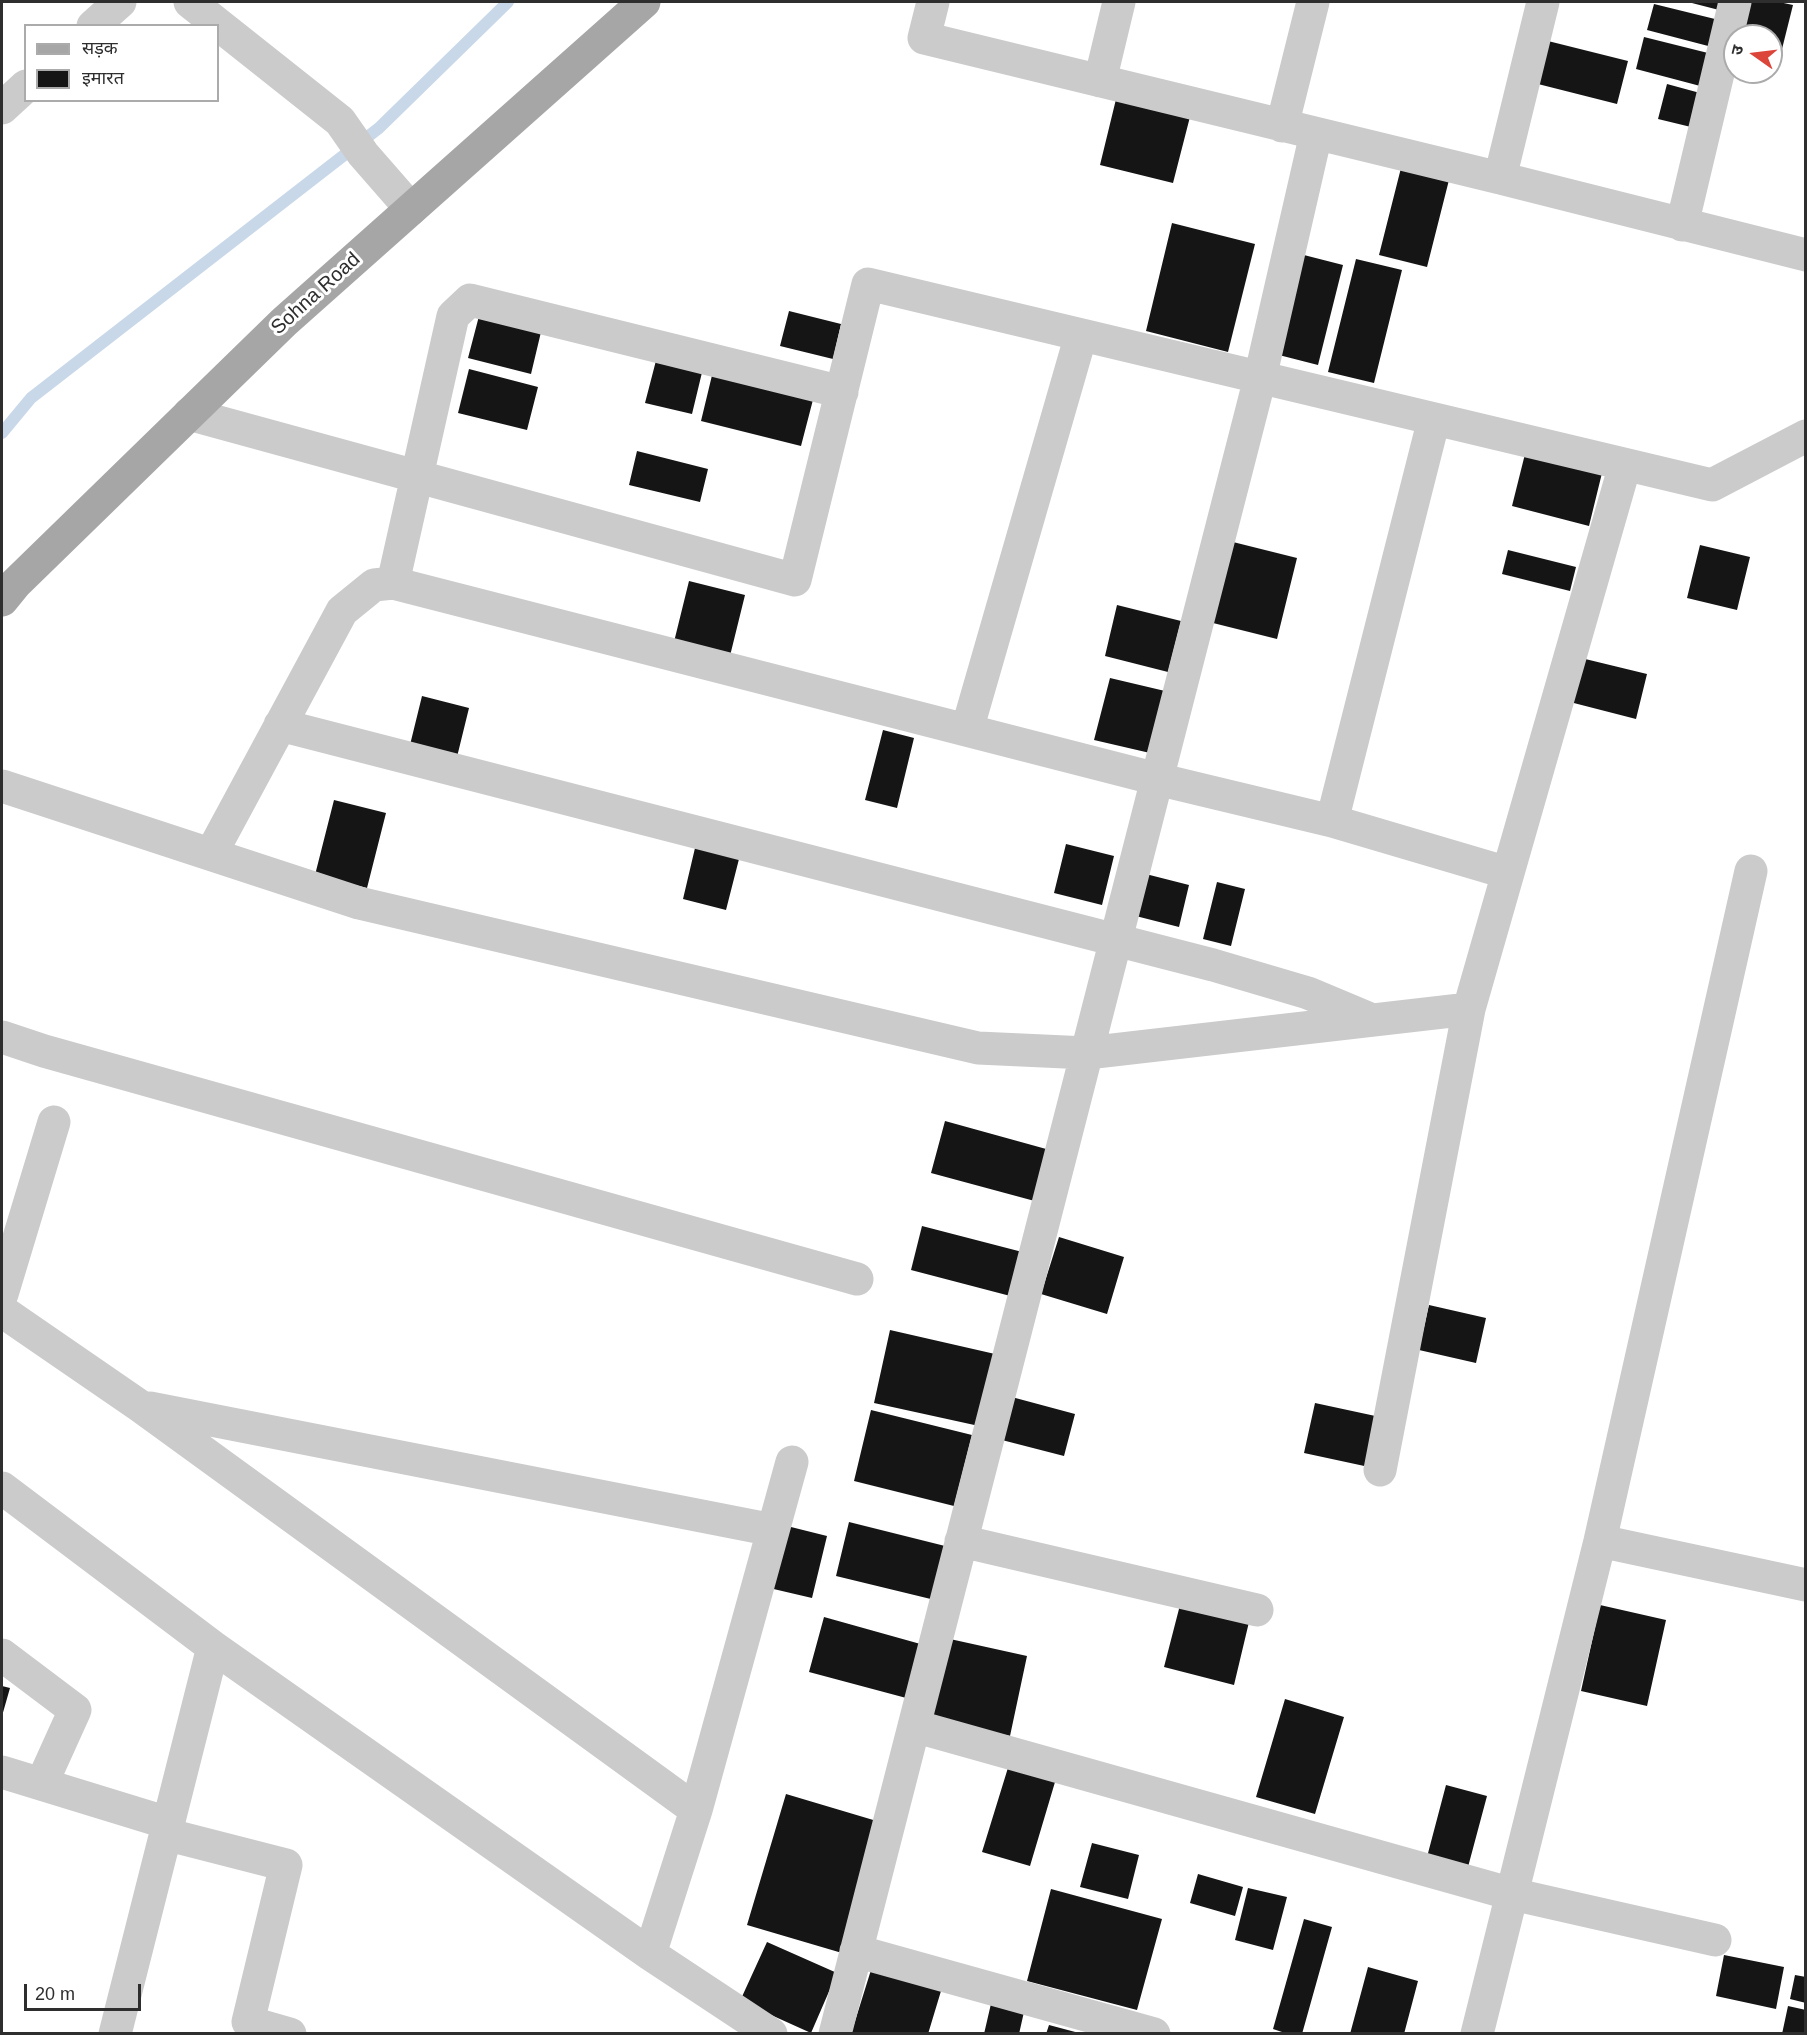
<!DOCTYPE html>
<meta charset="utf-8">
<style>
body{margin:0}
#map{position:relative;width:1807px;height:2035px;overflow:hidden;background:#fff;font-family:Arial,"Noto Sans Devanagari",sans-serif}
canvas{display:block}
.frame{position:absolute;inset:0;border:3px solid #2e2e2e;pointer-events:none}
.legend{position:absolute;left:24px;top:24px;width:195px;height:78px;box-sizing:border-box;background:#fff;border:2px solid #ababab;margin:0;padding:8px 10px;list-style:none;font-size:18px;color:#2e2e2e}
.legend li{display:flex;align-items:center;gap:12px;height:30px}
.legend b{width:30px;border:2px solid #ababab}
.north{position:absolute;left:1723px;top:24px;width:60px;height:60px;box-sizing:border-box;background:#fff;border:2px solid #ababab;border-radius:50%;rotate:284deg;font-size:16px;font-weight:700;line-height:24px;text-align:center;color:#2e2e2e}
.north::after{content:'';display:block;margin:auto;width:21px;height:27px;background:#db453a;clip-path:polygon(50% 0,100% 100%,50% 72%,0 100%)}
.scale{position:absolute;left:24px;top:1984px;width:117px;height:27px;box-sizing:border-box;border:3px solid #2e2e2e;border-top:0;padding-left:8px;font-size:18px;line-height:21px;white-space:nowrap;color:#2e2e2e;-webkit-text-stroke:4px #fff;paint-order:stroke}
</style>
<div id="map">
<canvas width="1807" height="2035"></canvas>
<div class="frame"></div>
<ul class="legend">
<li><b style="height:8px;background:#a6a6a6"></b>सड़क</li>
<li><b style="height:16px;background:#151515"></b>इमारत</li>
</ul>
<div class="north">उ</div>
<div class="scale">20 m</div>
</div>
<script>
const g = document.querySelector('canvas').getContext('2d');
g.lineJoin = 'round';
const shape = rows => new Path2D(rows.map(r => 'M' + r).join(''));
function strokePath(path, color, width, dash) { g.strokeStyle = color; g.lineWidth = width; g.lineCap = dash ? 'butt' : 'round'; g.setLineDash(dash || []); g.stroke(path); }
function paint(path, color) { g.fillStyle = color; g.fill(path, 'evenodd'); }
function write(font, color, halo, rows, align = 'center') {
  g.font = font + ' Arial,sans-serif'; g.lineWidth = 6; g.setLineDash([]); g.textBaseline = 'middle'; g.strokeStyle = halo; g.fillStyle = color; for (const [text, x, y, turn = 0] of rows) {
    g.save(); g.translate(x, y); g.rotate((+turn || 0) * Math.PI / 180); g.textAlign = isNaN(turn) ? turn : align; if (halo) g.strokeText(text, 0, 0); g.fillText(text, 0, 0); g.restore();
  }
}
strokePath(shape([
 [2,433,31,398,379,128,508,2]
]), '#c9d8e9', 12);
paint(shape([
 [1688,2,1721,2,1719,10],
 [1745,2,1779,2,1793,5,1780,57,1771,55,1771,36,1737,36],
 [1654,4,1719,20,1712,47,1647,30],
 [1644,37,1712,54,1704,87,1636,69],
 [1548,41,1628,61,1617,104,1538,84],
 [1667,84,1700,93,1691,127,1658,119],
 [1118,91,1192,109,1173,183,1100,165],
 [1402,164,1450,176,1427,267,1379,255],
 [1172,223,1255,244,1228,352,1146,331],
 [1300,254,1343,265,1318,365,1275,354],
 [1356,259,1402,270,1374,383,1328,372],
 [789,311,841,324,833,359,780,346],
 [479,316,541,332,531,374,468,358],
 [659,349,705,360,692,414,645,403],
 [714,367,815,392,801,446,701,421],
 [469,369,538,387,527,430,458,413],
 [637,451,708,469,700,502,629,485],
 [1525,454,1602,473,1589,526,1512,506],
 [1221,539,1297,558,1277,639,1201,620],
 [1700,545,1750,557,1737,610,1687,598],
 [1508,550,1576,567,1570,591,1502,574],
 [689,581,745,595,728,664,672,650],
 [1117,605,1181,621,1168,672,1105,656],
 [1577,657,1647,674,1636,719,1566,701],
 [1110,678,1165,691,1150,753,1094,740],
 [422,696,469,708,456,761,409,749],
 [883,730,914,738,897,808,865,800],
 [334,800,386,813,367,888,315,875],
 [1066,844,1114,856,1102,905,1054,893],
 [695,848,739,859,726,910,683,899],
 [1134,871,1189,885,1179,927,1124,913],
 [1217,882,1245,889,1231,946,1203,939],
 [945,1121,1057,1152,1042,1203,931,1173],
 [922,1226,1030,1254,1018,1298,911,1270],
 [1059,1237,1124,1257,1107,1314,1041,1294],
 [1429,1305,1486,1318,1476,1363,1419,1350],
 [890,1330,995,1354,979,1426,874,1403],
 [1008,1396,1075,1414,1064,1456,998,1439],
 [1315,1403,1380,1417,1369,1467,1304,1453],
 [871,1410,972,1435,954,1506,854,1481],
 [849,1522,953,1548,939,1601,836,1576],
 [779,1524,827,1536,812,1598,765,1587],
 [1180,1605,1249,1622,1234,1685,1164,1667],
 [1600,1605,1666,1620,1647,1706,1581,1691],
 [824,1617,924,1645,910,1699,809,1672],
 [950,1639,1027,1656,1010,1736,932,1720],
 [2,1686,10,1688,2,1716],
 [1285,1699,1344,1717,1315,1814,1256,1797],
 [1011,1758,1058,1772,1030,1866,982,1852],
 [1446,1785,1487,1796,1468,1867,1427,1857],
 [786,1794,880,1822,842,1953,747,1925],
 [1092,1843,1139,1855,1128,1899,1080,1887],
 [1198,1874,1243,1887,1235,1916,1190,1903],
 [1248,1888,1287,1897,1273,1950,1235,1940],
 [1051,1889,1162,1919,1137,2010,1027,1981],
 [1304,1919,1332,1927,1302,2034,1288,2034,1273,2029],
 [767,1942,837,1973,811,2033,740,2001],
 [1724,1955,1784,1967,1776,2009,1716,1996],
 [1368,1967,1418,1981,1404,2034,1350,2034],
 [871,1970,941,1991,928,2034,851,2034],
 [1795,1975,1806,1977,1806,2003,1790,1999],
 [993,1995,1026,2003,1019,2034,984,2034],
 [1788,2006,1806,2010,1806,2034,1782,2034],
 [1049,2025,1079,2033,1079,2034,1046,2034]
]), '#151515');
strokePath(shape([
 [190,2,340,121,363,154,411,209],
 [933,2,924,38,1500,178,1806,255],
 [93,26,120,2],
 [1100,81,1119,2],
 [2,108,26,86],
 [1282,126,1313,2],
 [1500,178,1543,2],
 [1682,225,1735,2],
 [189,414,795,580,868,284,1712,485,1806,436],
 [393,583,453,316,470,300,842,392],
 [280,725,1213,965,1308,993,1370,1019],
 [967,730,1081,335],
 [2,786,359,903,978,1048,1087,1053,1469,1009],
 [1332,821,1434,419],
 [211,854,342,611,374,585,393,583,1157,779,1332,821,1508,873],
 [2,1037,44,1051,857,1279],
 [2,1294,54,1122],
 [2,1311,140,1406,696,1810],
 [150,1408,773,1530],
 [1380,1470,1469,1009,1625,465],
 [2,1488,213,1647,650,1954,771,2034],
 [961,1541,1257,1610],
 [1600,1541,1806,1585],
 [2,1655,75,1710,42,1783],
 [914,1726,1512,1894,1715,1940],
 [2,1772,168,1823],
 [165,1834,286,1865,248,2022,290,2034],
 [856,1951,1154,2034],
 [650,1954,696,1810,792,1462],
 [115,2034,213,1647],
 [835,2034,1260,378,1316,134],
 [1477,2034,1600,1541,1751,871]
]), '#cbcbcb', 33);
strokePath(shape([
 [2,600,15,584,284,322,644,2]
]), '#a6a6a6', 33);
write('20px', '#2e2e2e', '#fff', [
 ["Sohna Road",316,294,-42]
]);
</script>
